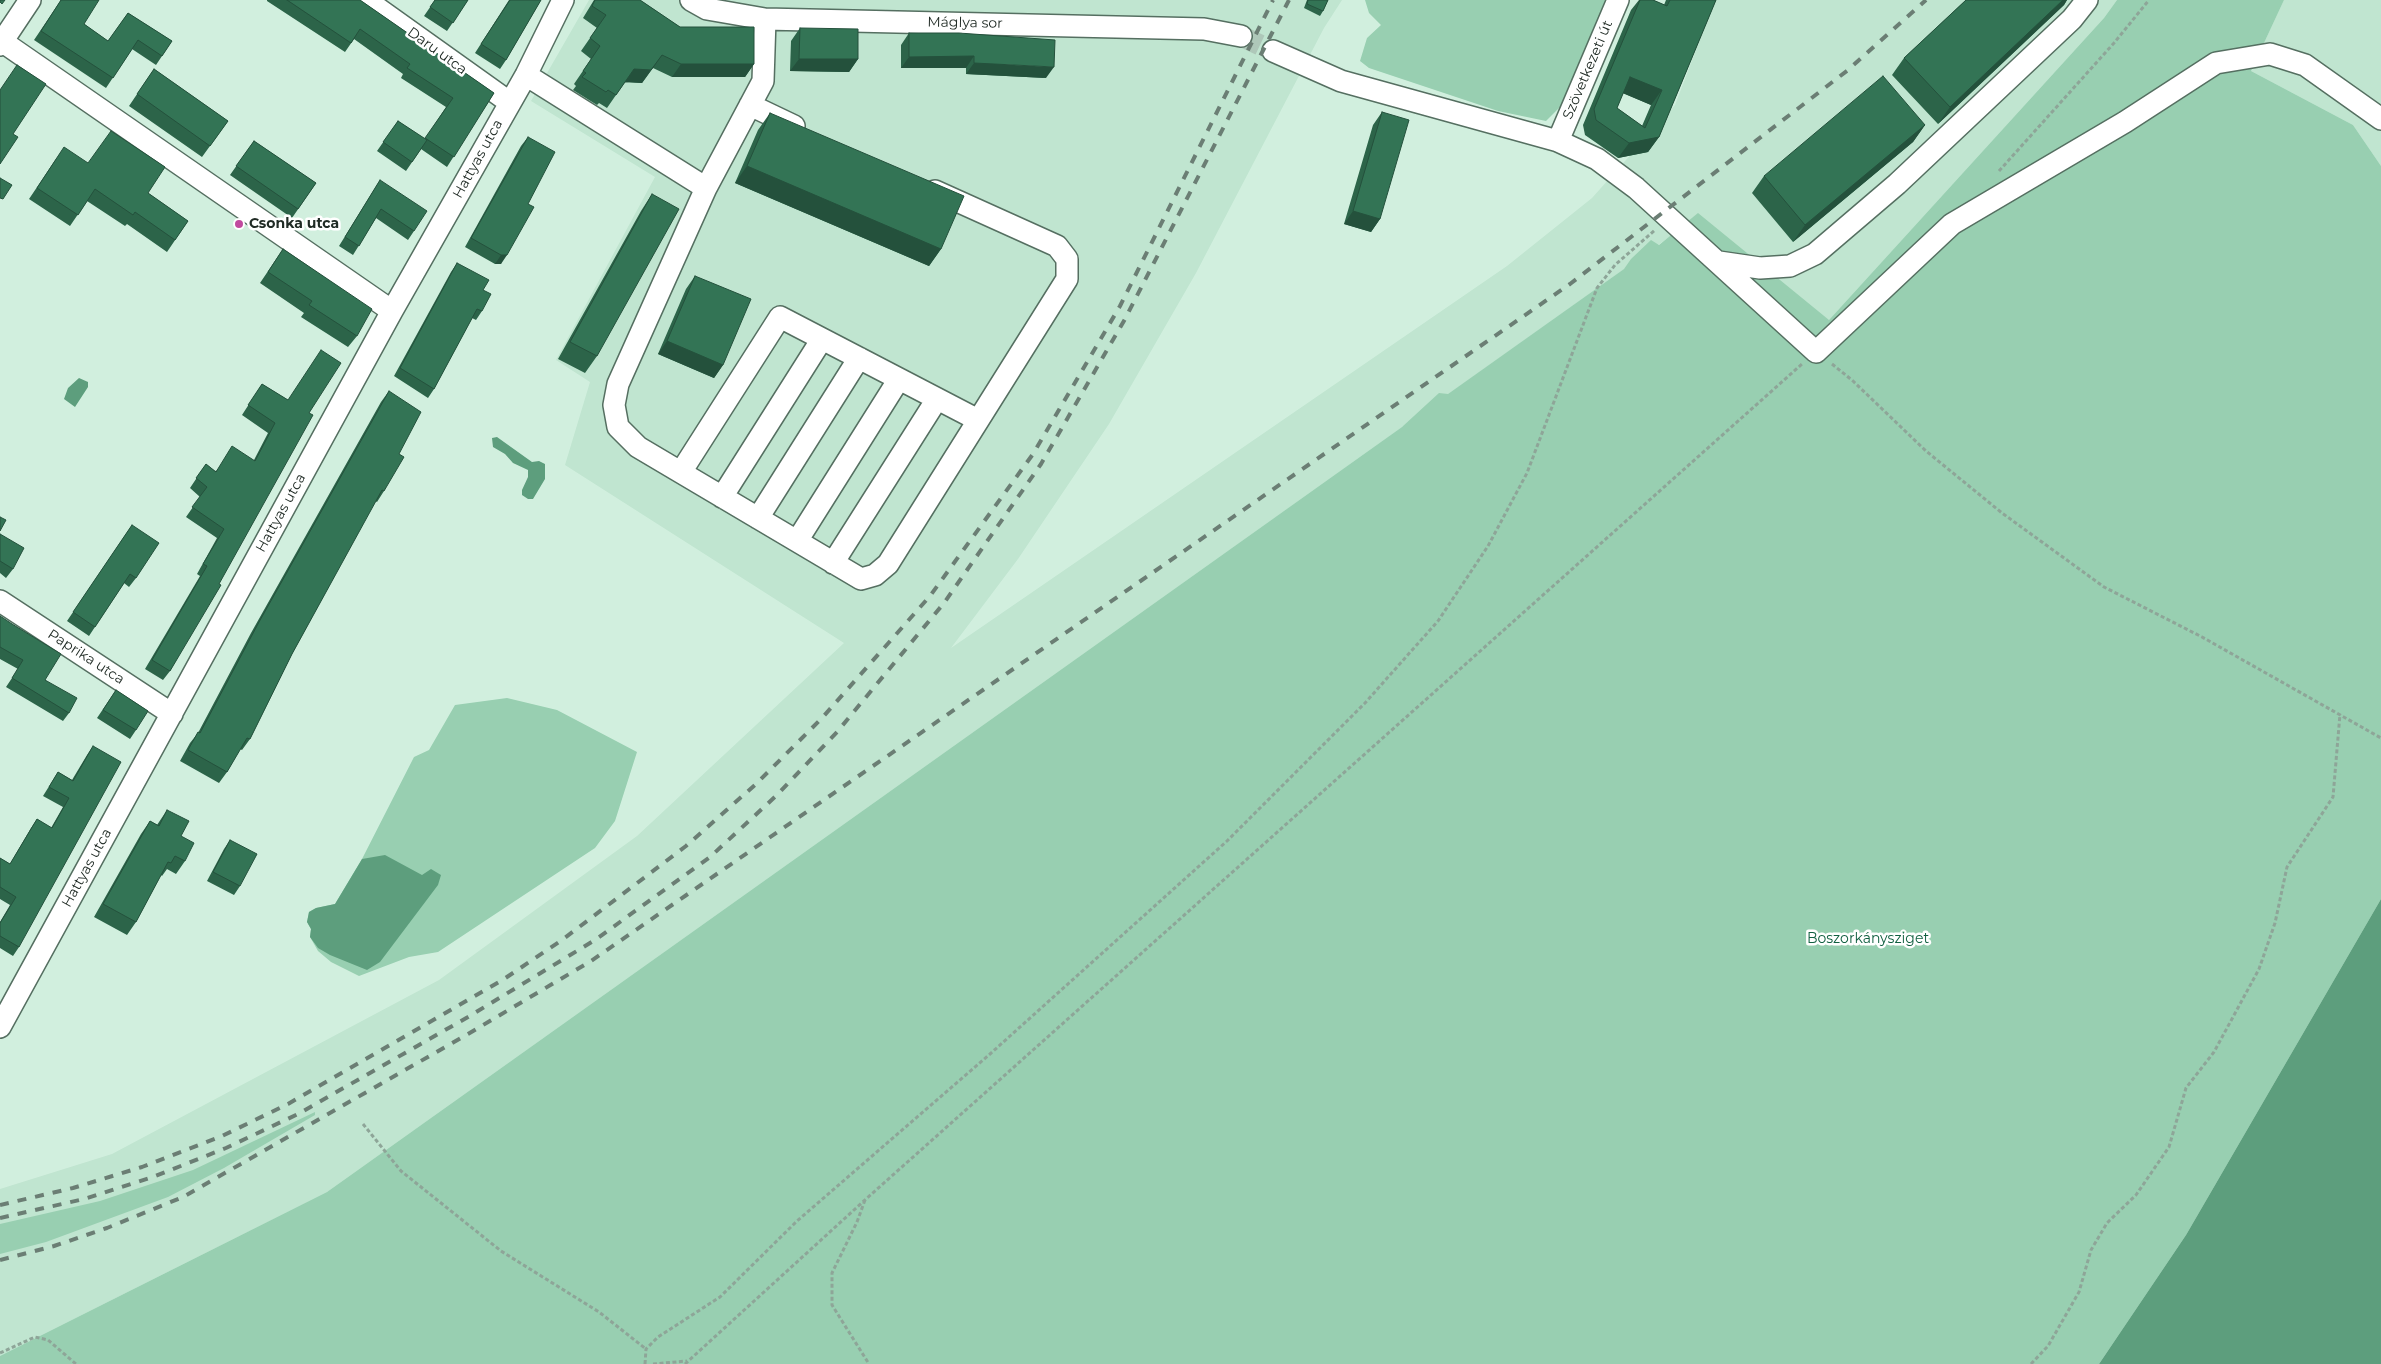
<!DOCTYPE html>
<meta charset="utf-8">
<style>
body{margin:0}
canvas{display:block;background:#d1efde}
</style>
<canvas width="2381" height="1364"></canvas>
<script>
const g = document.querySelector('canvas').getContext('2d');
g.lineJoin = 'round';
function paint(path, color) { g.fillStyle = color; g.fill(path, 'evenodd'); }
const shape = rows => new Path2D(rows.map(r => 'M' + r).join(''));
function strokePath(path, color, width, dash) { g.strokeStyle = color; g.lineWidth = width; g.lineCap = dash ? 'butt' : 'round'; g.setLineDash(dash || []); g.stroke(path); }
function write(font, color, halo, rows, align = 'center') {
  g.font = font + ' Montserrat,sans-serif'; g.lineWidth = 5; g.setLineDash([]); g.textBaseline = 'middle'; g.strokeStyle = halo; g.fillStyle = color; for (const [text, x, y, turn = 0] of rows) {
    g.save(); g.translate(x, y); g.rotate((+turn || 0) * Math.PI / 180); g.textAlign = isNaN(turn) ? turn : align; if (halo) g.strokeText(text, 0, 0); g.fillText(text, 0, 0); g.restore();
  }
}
paint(shape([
 [589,0,1342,0,1324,28,1196,273,1109,424,1018,559,951,648,1507,266,1592,198,1675,105,1715,0,2117,0,2104,18,1829,320,1672,235,327,1192,0,1356,0,1189,112,1154,439,980,637,836,844,643,565,465,590,382,556,360,655,177,531,101],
 [2284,0,2381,0,2381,166,2353,125,2251,71]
]), '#c0e5d0');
paint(shape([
 [1365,0,1606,0,1563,104,1546,121,1498,111,1369,68,1360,61,1367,38,1381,25,1369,13],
 [2117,0,2284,0,2251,71,2353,125,2381,166,2381,899,2186,1235,2099,1364,0,1364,0,1356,327,1192,1402,427,1439,393,1448,394,1624,269,1631,259,1651,240,1659,245,1698,213,1829,320,2104,18],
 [507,698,557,710,637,752,615,821,595,848,438,952,409,957,359,976,331,962,318,951,310,937,311,929,307,922,309,912,316,908,335,904,362,859,414,757,429,750,455,705],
 [315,1112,315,1115,224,1168,168,1197,46,1242,0,1254,0,1224,100,1201,193,1170]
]), '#98cfb1');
paint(shape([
 [79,378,88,382,88,387,75,407,64,399,68,388],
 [497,437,532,462,539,461,545,464,545,479,533,499,528,499,522,495,522,490,528,477,528,470,513,463,505,454,493,447,492,438],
 [385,855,422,875,431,869,441,875,438,885,380,962,367,970,330,955,318,948,310,937,311,929,307,922,309,912,316,908,335,904,362,859],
 [2381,899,2381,1364,2099,1364,2186,1235]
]), '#5d9e7d');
strokePath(shape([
 [1241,36,1273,51]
]), '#aec8b9', 21, [21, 11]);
const minor = shape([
 [366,0,509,102],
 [691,0,707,9,765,19,1204,29,1241,36],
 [0,40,392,311],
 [0,45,30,0],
 [1273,51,1341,81,1558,141,1597,159,1636,188,1816,352,1952,224,2125,122,2216,63,2270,54,2305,65,2381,119],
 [526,75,706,188,618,384,614,405,618,427,638,447,861,579,875,575,888,564,1067,279,1067,259,1057,246,935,191],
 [750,105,794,126],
 [1558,141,1618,0],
 [706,188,763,81,765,19],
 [1719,262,1760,268,1790,266,1815,254,1897,184,2072,19,2087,0],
 [681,472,780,317,978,420],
 [722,497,822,339],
 [758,518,859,358],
 [797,541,899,379],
 [833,563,937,399],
 [0,601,172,714],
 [0,1027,392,311,526,75,563,0]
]);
strokePath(minor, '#556f61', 24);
strokePath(shape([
 [1999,171,2114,43,2149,0],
 [1832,364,1853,381,1926,451,2002,513,2104,587,2202,637,2381,738],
 [363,1124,401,1171,501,1251,599,1312,646,1349],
 [865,1200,857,1222,832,1273,832,1305,869,1364],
 [0,1353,35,1337,48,1340,76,1364],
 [645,1364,646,1349,658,1337,720,1297,797,1221,990,1054,1227,841,1365,703,1438,621,1488,546,1527,473,1597,288,1615,265,1655,230],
 [653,1364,687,1361],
 [685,1364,866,1199,1802,364],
 [2031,1364,2048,1346,2079,1292,2091,1250,2107,1223,2136,1195,2169,1147,2186,1088,2214,1052,2259,969,2275,923,2287,867,2333,797,2340,714]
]), '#8ea598', 3, [4, 2.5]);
strokePath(minor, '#fff', 21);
strokePath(shape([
 [0,1205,73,1188,142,1167,222,1136,288,1104,504,979,562,940,686,846,756,784,822,718,930,596,1033,454,1120,306,1273,0],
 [0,1218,84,1199,153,1177,226,1148,298,1114,468,1017,595,940,710,857,777,795,837,732,944,603,1041,464,1125,319,1289,0],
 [0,1260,54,1246,107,1228,183,1197,468,1034,591,961,1570,284,1848,70,1926,0]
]), '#6b7e74', 4, [9, 9]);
paint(shape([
 [61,0,84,24,108,41,128,13,172,41,156,65,132,49,106,88,34,40],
 [267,0,360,0,494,93,447,167,421,149,406,171,377,151,398,121,425,139,446,107,401,78,403,74,354,39,345,52,267,1],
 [435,0,468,0,447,31,424,16],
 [509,0,541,0,506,60,500,69,475,53],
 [594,0,640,0,680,27,754,64,745,77,672,77,653,68,642,83,625,82,607,108,599,103,597,105,573,90,576,86,574,84,591,59,581,51,597,28,583,18],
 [1307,0,1328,0,1323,11,1320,16,1304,8],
 [1639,0,1653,0,1664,5,1666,0,1716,0,1659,137,1648,152,1618,158,1585,135,1583,125,1631,10],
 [1623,93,1651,105,1642,126,1617,108],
 [1966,0,2067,0,2064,5,1938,124,1892,75,1904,58],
 [800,28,858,59,849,72,790,71,791,41],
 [909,33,1046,78,966,74,966,68,901,68,901,45],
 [154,69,228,121,202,157,129,106],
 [1382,112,1380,219,1371,232,1344,224,1373,125],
 [770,113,941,249,929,266,735,183,758,130],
 [1925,125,1913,142,1793,242,1752,193,1764,176],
 [528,137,501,264,495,264,465,247,521,146],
 [254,141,316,183,292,218,230,175],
 [56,159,88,163,148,193,188,221,167,252,127,224,125,226,87,201,70,226,29,199],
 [380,180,414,231,408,240,376,218,353,255,339,246],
 [652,194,597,356,585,373,558,359,641,211],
 [283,249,357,336,348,347,301,317,304,313,260,283],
 [457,263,483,290,482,311,476,320,472,318,434,389,428,398,394,376,451,272],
 [695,276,723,365,714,378,658,354,686,289],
 [262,384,309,413,170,671,163,680,145,669,200,576,197,574,217,538,186,517,200,497,190,488,206,464,215,471,254,460,268,433,242,415],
 [389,391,399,454,384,491,377,502,375,501,292,654,250,739,242,750,240,749,227,772,219,783,180,761,190,743,198,733,251,633,381,402],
 [132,525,136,578,129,587,124,583,89,636,67,621],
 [0,534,13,569,6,578,0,573],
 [0,616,69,713,63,721,6,687,18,669,0,659],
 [116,690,136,730,130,739,97,718],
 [93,746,19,947,13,956,0,948,0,922,10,905,0,899,0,858,10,864,31,828,37,819,51,828,63,807,43,796,58,772,72,780,87,755],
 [167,810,181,836,185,861,176,874,167,869,162,876,161,875,136,922,127,935,94,917,141,834,150,821,157,825],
 [230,840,240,886,234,895,207,881,224,849]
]), '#2c6449');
paint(shape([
 [2063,0,2067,0,2064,5,1938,124,1950,107],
 [662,55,642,83,625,82,607,108,634,69],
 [974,56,966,68,901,68,909,57],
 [799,59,858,59,849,72,790,71],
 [974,63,1054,67,1046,78,966,74],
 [681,64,754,64,745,77,672,77],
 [1630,77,1662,90,1651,105,1620,92],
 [1925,125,1913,142,1793,242,1805,225],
 [1659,137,1648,152,1618,158,1629,143],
 [747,166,941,249,929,266,735,183],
 [1353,211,1380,219,1371,232,1344,224],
 [501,255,507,255,501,264,495,264],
 [667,341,723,365,714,378,658,354]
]), '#24513c');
const building = shape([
 [0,0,5,0,2,4,0,2,0,0],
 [61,0,99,0,84,24,108,41,128,13,172,41,162,56,138,40,113,78,41,31,61,0],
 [287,0,360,0,494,93,454,157,425,138,453,98,407,68,410,64,360,29,351,43,287,0],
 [435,0,468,0,453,23,430,7,435,0],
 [510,0,541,0,506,60,481,44,510,0],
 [595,0,640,0,680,27,754,27,754,64,681,64,662,55,651,70,634,69,616,95,608,90,606,92,582,77,586,73,583,71,600,46,590,38,606,15,592,6,595,0],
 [1308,0,1328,0,1323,11,1307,4,1308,0],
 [1640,0,1653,0,1667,6,1670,0,1716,0,1659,137,1629,143,1596,120,1594,109,1640,0],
 [1630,77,1662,90,1645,128,1617,108,1630,77],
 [1966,0,2063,0,1950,107,1904,58,1966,0],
 [800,28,858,29,858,59,799,59,800,28],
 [909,33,959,33,1055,40,1054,67,974,63,974,56,909,57,909,33],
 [17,65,46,84,13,134,18,137,0,164,0,90,17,65],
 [154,69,228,121,210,146,137,94,154,69],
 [1883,76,1925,125,1805,225,1764,176,1883,76],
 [1382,112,1409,120,1380,219,1353,211,1382,112],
 [770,113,964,196,941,249,747,166,770,113],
 [398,121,427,140,412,162,383,142,398,121],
 [111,131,165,167,148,193,188,221,175,240,135,212,133,215,95,189,78,215,37,188,64,147,88,163,111,131],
 [528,137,555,152,528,204,534,207,507,255,501,255,471,238,528,137],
 [254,141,316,183,298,209,236,166,254,141],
 [0,178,12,185,3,199,0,198,0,178],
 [380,180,427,211,414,231,381,209,359,246,345,237,380,180],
 [652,194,679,209,597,356,570,342,652,194],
 [283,249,372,309,357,336,309,305,312,301,268,272,283,249],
 [457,263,489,280,483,290,491,294,482,311,477,309,434,389,400,368,457,263],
 [695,276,751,299,723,365,667,341,695,276],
 [321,350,341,363,309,413,313,415,219,584,221,585,170,671,152,660,207,566,203,564,224,529,192,507,207,487,196,478,206,464,216,472,232,446,255,461,275,423,248,405,262,384,288,400,321,350],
 [389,391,421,412,399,454,404,457,384,491,382,490,292,654,250,739,247,738,227,772,188,750,198,732,200,733,259,622,389,391],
 [0,517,6,520,0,531,0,517],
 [132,525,159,543,136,578,130,574,95,627,73,612,132,525],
 [0,534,24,548,13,569,0,561,0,534],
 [0,616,12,624,61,654,45,680,77,698,69,713,12,678,23,660,0,647,0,616],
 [116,690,148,711,136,730,103,710,116,690],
 [93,746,121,762,19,947,0,936,0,923,16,897,0,887,0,858,10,864,37,819,52,828,69,798,49,787,58,772,73,781,93,746],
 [167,810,189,821,181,836,194,843,185,861,175,856,171,863,168,862,136,922,103,904,150,821,159,826,167,810],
 [230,840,257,854,240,886,213,872,230,840]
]);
paint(building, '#337455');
strokePath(building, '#24513c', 1);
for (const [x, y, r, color] of [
 [239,224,5,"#c14a9f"]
]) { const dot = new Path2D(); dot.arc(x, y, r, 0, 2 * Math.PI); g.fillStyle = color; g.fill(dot); strokePath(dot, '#fff', 2); }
write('14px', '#202b25', '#fff', [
 ["Máglya sor",965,23,1],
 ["Daru utca",437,51,36],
 ["Szövetkezeti út",1588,70,-67],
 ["Hattyas utca",478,159,-61],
 ["Hattyas utca",281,513,-61],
 ["Paprika utca",86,657,33],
 ["Hattyas utca",87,868,-61]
]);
write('bold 14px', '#202b25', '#fff', [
 ["Csonka utca",249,224]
], 'left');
write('14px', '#106040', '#fff', [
 ["Boszorkánysziget",1868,939]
]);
</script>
